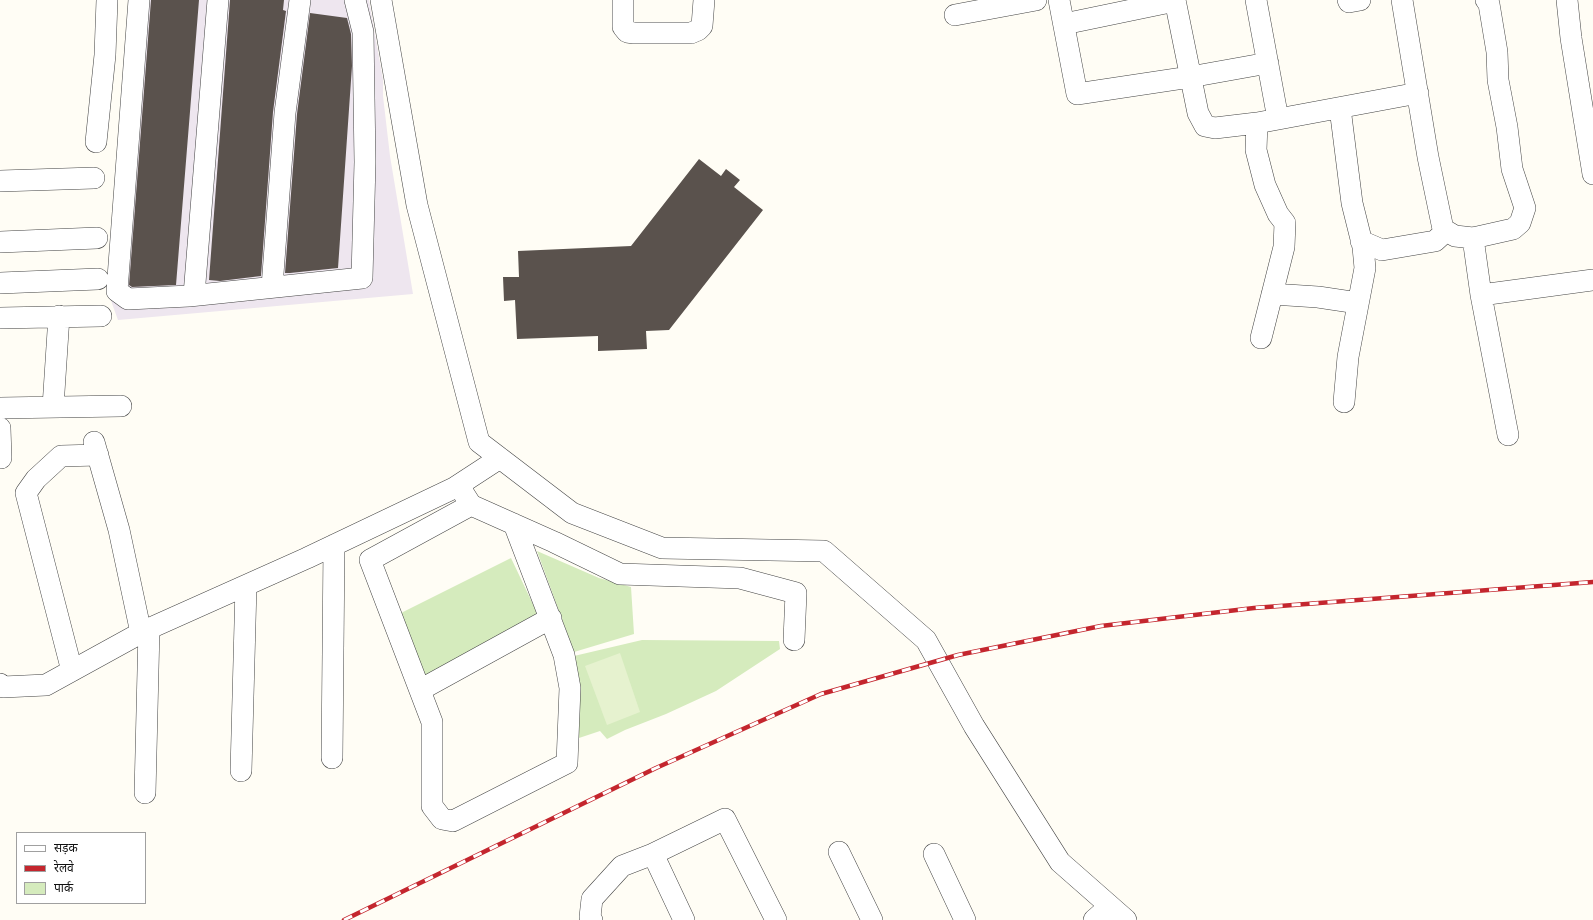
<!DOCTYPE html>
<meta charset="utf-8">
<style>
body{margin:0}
#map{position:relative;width:1593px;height:920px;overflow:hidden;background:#fffdf5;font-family:"PT Serif","Noto Sans Devanagari",serif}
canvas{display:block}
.legend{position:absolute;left:16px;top:832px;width:130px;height:72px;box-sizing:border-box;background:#fff;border:1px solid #a0a0a0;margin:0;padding:5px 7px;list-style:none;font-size:12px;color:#111}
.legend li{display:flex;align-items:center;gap:8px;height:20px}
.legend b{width:20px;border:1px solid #a0a0a0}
</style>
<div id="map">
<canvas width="1593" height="920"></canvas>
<ul class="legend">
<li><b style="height:5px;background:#fff"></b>सड़क</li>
<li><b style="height:5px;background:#c4262e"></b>रेलवे</li>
<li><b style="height:11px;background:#d5ebbd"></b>पार्क</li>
</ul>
</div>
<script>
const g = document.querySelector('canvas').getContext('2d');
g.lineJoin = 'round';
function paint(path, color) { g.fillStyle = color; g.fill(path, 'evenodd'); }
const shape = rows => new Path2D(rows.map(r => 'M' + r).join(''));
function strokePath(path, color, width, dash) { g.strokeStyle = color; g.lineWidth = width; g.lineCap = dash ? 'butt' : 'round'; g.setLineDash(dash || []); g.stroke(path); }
paint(shape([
 [133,0,369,0,383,80,383,96,390,156,413,294,118,320,110,298]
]), '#eee6ef');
paint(shape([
 [537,551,599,578,631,587,634,634,574,652],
 [511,558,540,619,422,682,399,614],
 [642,640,779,641,780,649,716,691,666,714,625,730,607,739,600,731,579,738,574,656]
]), '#d5ebbd');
paint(shape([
 [620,653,640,712,607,725,585,666]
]), '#e6f2cf');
paint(shape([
 [151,0,199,0,176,285,132,287,129,285],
 [230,0,284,0,283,10,286,11,273,112,261,276,220,281,209,280],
 [310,13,347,18,351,34,352,66,338,268,290,273,285,273,297,114],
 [699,159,721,176,726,169,740,180,734,187,763,210,669,330,646,331,647,349,598,351,598,336,517,339,515,300,504,301,503,277,519,277,518,251,631,246]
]), '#5a524d');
const minor = shape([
 [139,0,117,291,128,299,189,296,362,278,365,162,363,32,355,0],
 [381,0,417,205,479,442,572,513,662,548,824,551,926,640,974,726,1060,862,1126,920],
 [623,0,623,27,627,32,634,33,691,33,698,30,702,26,704,0],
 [1059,0,1077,94,1190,77,1268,63],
 [1175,0,1198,113,1205,126,1215,128,1257,123],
 [1256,0,1278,119],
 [1348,0,1349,2,1360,0],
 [1402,0,1428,157,1443,229,1455,236,1473,238,1513,229,1520,223,1525,208,1512,169,1507,127,1498,80,1497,52,1489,4,1486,0],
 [1567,0,1571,38,1593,174],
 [955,15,1036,0],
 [1064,24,1175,1],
 [1340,108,1352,203,1363,247,1365,268,1348,357,1344,402],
 [96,142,105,55,107,0],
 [0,181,94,178],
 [1473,238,1481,295,1508,435],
 [1361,241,1382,250,1435,241,1446,231],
 [0,242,97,238],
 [0,283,98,279],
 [272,287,285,113,300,0],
 [1272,294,1318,297,1358,303],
 [194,295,218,0],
 [1481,295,1593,280],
 [0,318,101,316],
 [1261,338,1284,247,1285,223,1278,214,1265,185,1256,150,1257,123,1418,93],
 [53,407,59,316],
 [0,408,121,406],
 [0,428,1,458],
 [94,442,119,530,141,633],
 [464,494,471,505,554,542,620,574,740,578,796,593,794,640],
 [471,505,370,560,432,722,432,806,442,819,453,821,567,763,570,688,564,655,514,524],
 [72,671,26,493,36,479,61,456,98,455],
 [0,684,3,687,46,685,146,630,307,558,454,488,500,458],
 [420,690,551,618],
 [332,758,334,545],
 [241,771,246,586],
 [145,793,149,629],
 [839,852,872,920],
 [653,854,684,920],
 [934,854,965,920],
 [592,920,590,917,592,899,622,866,653,854,725,819,776,920],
 [1094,920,1110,906]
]);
strokePath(minor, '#444', 22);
strokePath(minor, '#fff', 21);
const rail = shape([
 [344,920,656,768,821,694,958,655,1101,626,1254,608,1593,582]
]);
strokePath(rail, '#c4262e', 4.5);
strokePath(rail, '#fff', 3, [9]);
</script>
